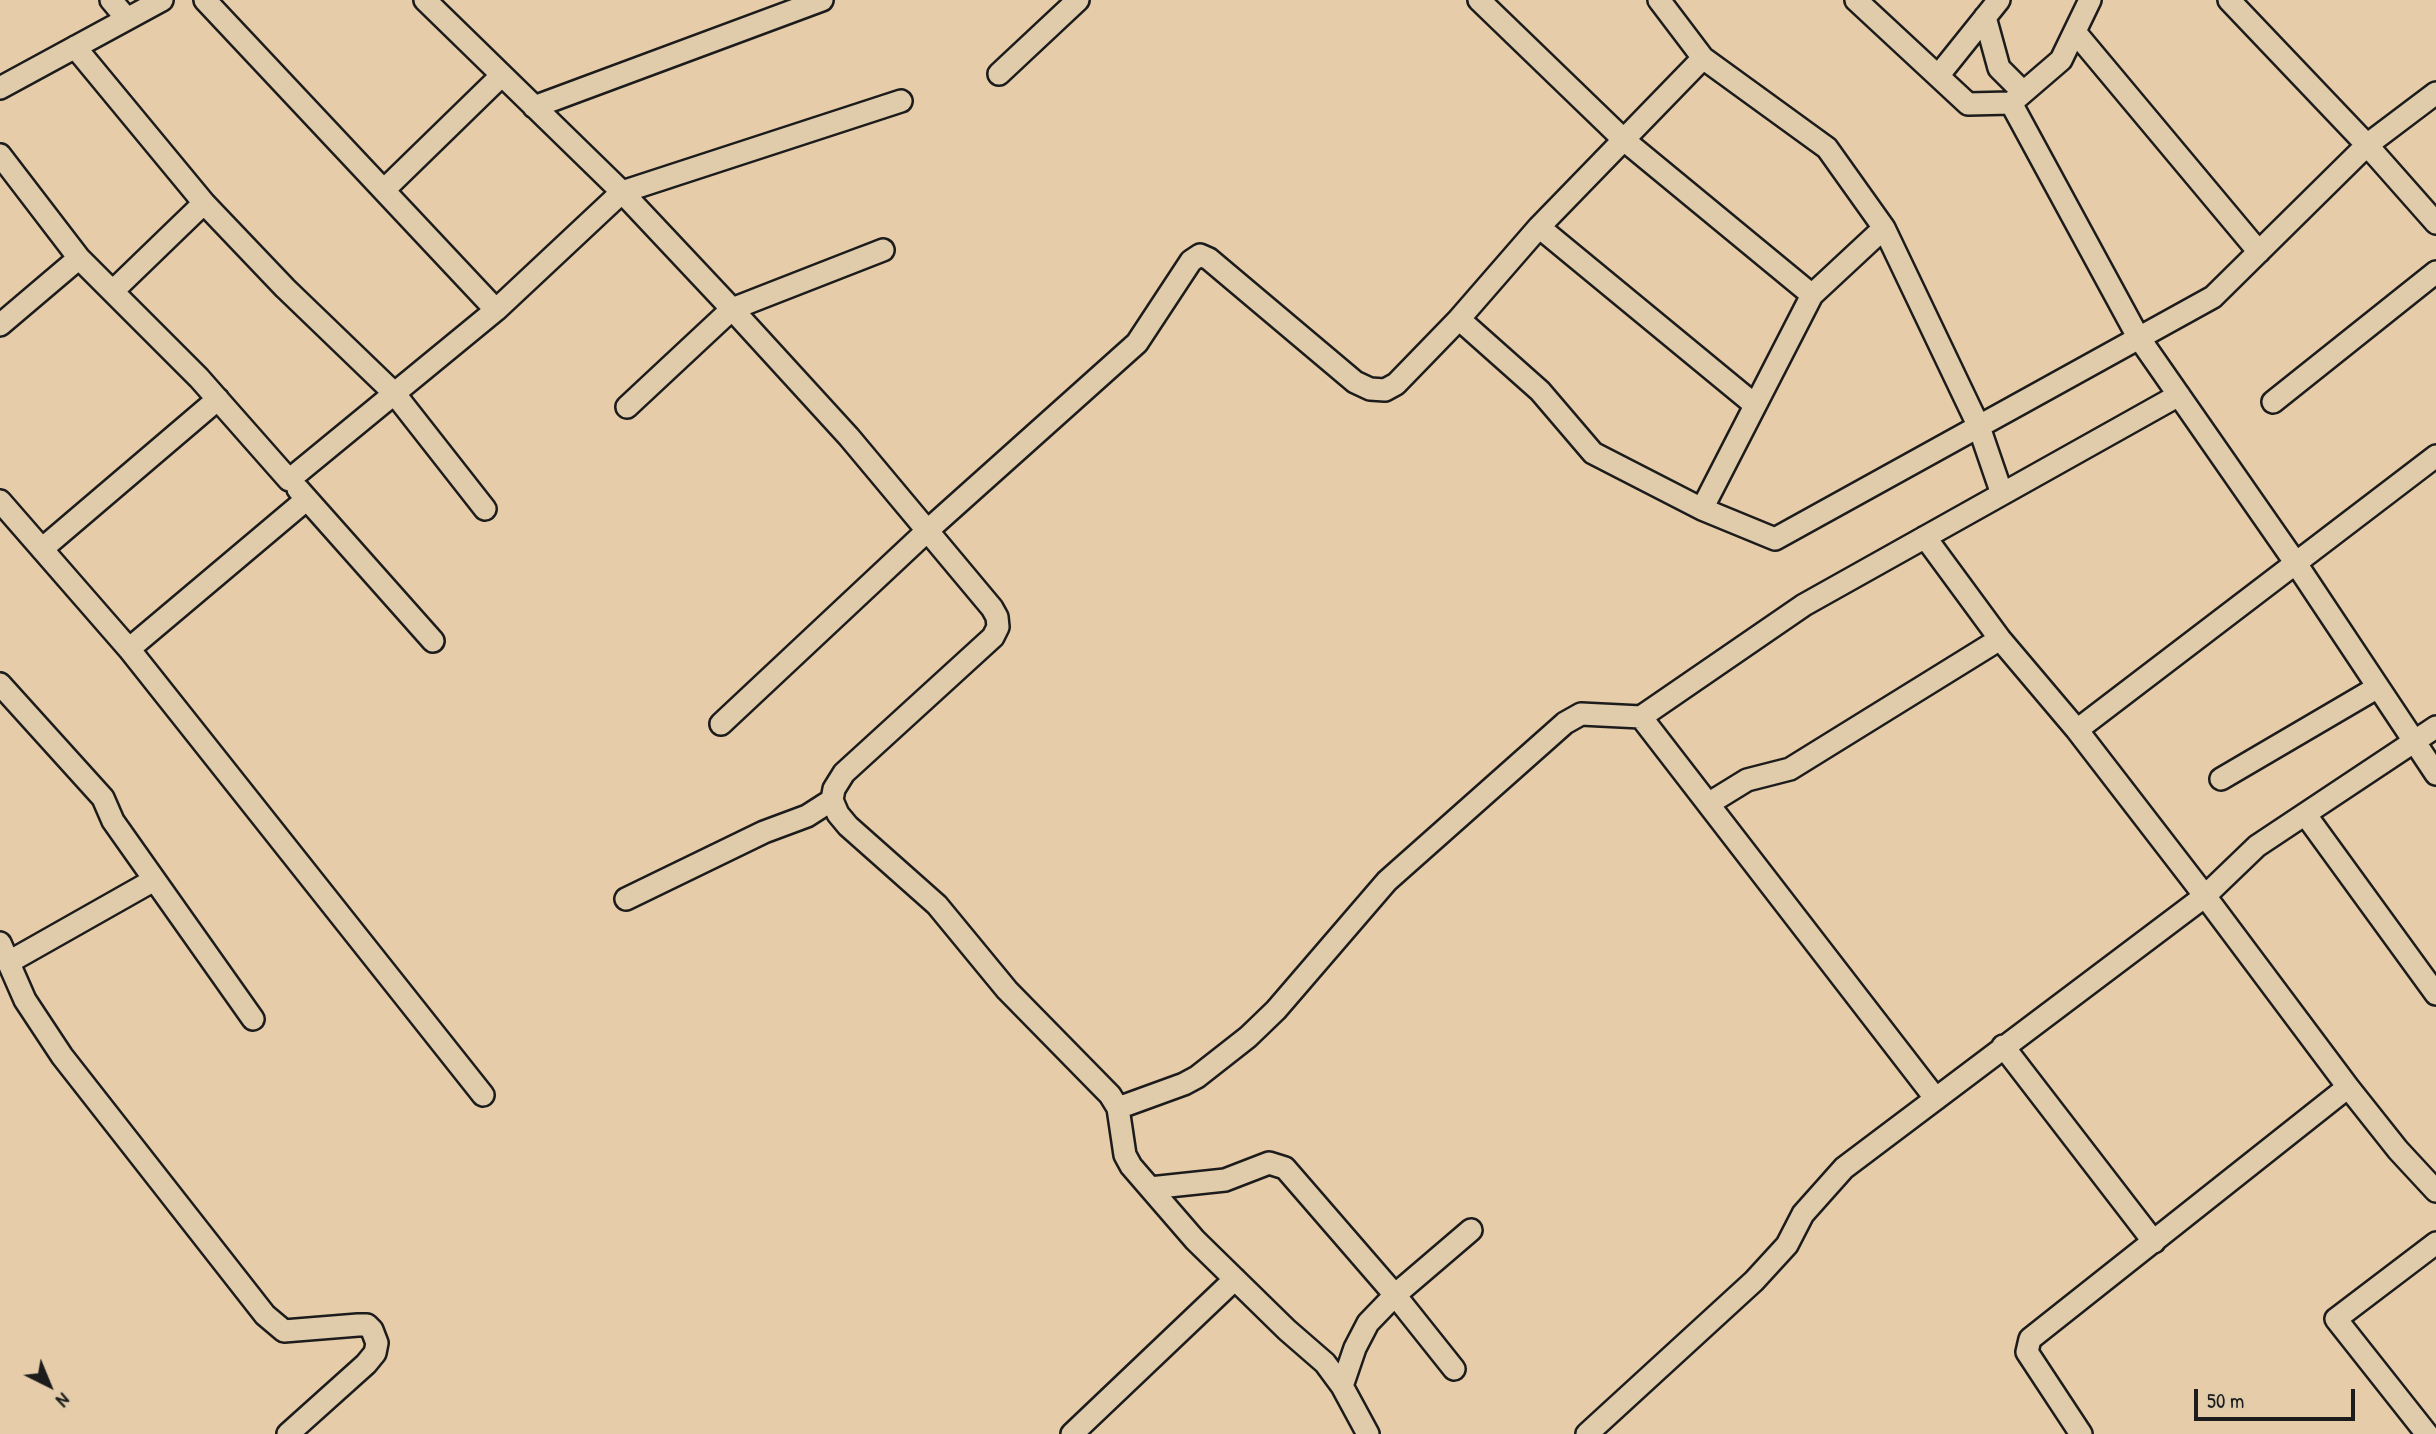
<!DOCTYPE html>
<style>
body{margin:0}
#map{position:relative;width:2436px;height:1434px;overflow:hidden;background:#e6cca8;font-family:"Patrick Hand",sans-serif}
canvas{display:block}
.north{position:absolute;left:14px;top:1350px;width:70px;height:70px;-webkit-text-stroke:5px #e0cbaa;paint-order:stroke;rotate:137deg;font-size:19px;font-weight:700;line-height:28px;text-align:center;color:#1c1c1c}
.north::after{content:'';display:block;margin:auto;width:24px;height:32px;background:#1c1c1c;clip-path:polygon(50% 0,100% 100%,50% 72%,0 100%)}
.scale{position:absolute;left:2194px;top:1389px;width:161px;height:32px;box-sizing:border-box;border:4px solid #1c1c1c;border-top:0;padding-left:9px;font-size:21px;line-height:24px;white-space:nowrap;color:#1c1c1c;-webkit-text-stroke:5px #e0cbaa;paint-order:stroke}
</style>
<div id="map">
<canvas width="2436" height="1434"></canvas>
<div class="north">N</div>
<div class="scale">50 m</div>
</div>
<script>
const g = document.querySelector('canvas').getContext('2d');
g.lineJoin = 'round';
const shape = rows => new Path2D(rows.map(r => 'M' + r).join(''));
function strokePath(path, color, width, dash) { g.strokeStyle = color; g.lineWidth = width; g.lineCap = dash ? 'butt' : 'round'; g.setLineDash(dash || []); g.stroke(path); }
const minor = shape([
 [111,0,127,19],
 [205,0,496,310],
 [1479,0,1624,140,1812,295],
 [1659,0,1703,58],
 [1856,0,1968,104,2011,103,2061,60,2090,0],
 [2229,0,2367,145,2436,223],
 [1985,17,1999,68,2023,92],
 [2075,32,2259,252],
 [75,47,204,203],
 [999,74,1078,0],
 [1938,76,1999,0],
 [0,88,162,0],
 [2011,103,2137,335,2295,562,2436,774],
 [534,107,822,0],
 [0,155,79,258],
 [384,190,502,75],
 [1539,227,1755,405],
 [1884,228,1979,427,2002,494],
 [883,250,732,309,622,192,901,101],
 [113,291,204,203,285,288,394,393,485,509],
 [1459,319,1540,391,1593,453,1702,509,1775,539,2213,297,2367,145,2436,93],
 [0,325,79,258,199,378,289,480,496,310,622,192,425,0],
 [2273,402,2436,272],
 [627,407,732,309,849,437,992,608,997,617,998,627,993,637,844,773,834,789,832,800,838,814,848,826,937,905,1007,990,1110,1095,1118,1108,1125,1155,1131,1166,1195,1240,1287,1330,1325,1363,1342,1386,1368,1434],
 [298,489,433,641],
 [0,501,129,649,307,499],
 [1925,537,2000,639,2077,730,2205,896,2348,1087,2398,1150,2436,1191],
 [42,549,218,399],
 [129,649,483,1095],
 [0,684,103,798,113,821,253,1019],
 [1641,717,1936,1099],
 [721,724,927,531,1137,343,1191,261,1200,255,1209,259,1355,382,1370,389,1385,390,1396,384,1459,319,1539,227,1703,58,1827,148,1884,228,1812,295,1702,509],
 [2077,730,2436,456],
 [2221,779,2378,687],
 [1708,804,1747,780,1790,769,2000,639],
 [2305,814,2436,994],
 [626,899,764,832,807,816,832,800],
 [0,943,25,1000,62,1056,265,1315,284,1331,358,1325,367,1325,372,1330,377,1343,375,1353,366,1364,288,1434],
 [9,962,154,880],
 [2003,1046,2154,1242],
 [1118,1108,1184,1084,1197,1077,1248,1037,1276,1010,1387,881,1565,723,1581,714,1641,717,1804,605,2179,395],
 [1150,1188,1225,1180,1269,1163,1285,1168,1395,1295,1454,1369],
 [1342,1386,1355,1348,1368,1323,1395,1295,1471,1230],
 [1072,1434,1235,1279],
 [1587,1434,1754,1281,1787,1245,1803,1214,1844,1168,2205,896,2257,846,2436,727],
 [2081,1434,2027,1352,2030,1339,2348,1087],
 [2427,1434,2336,1319,2436,1243]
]);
strokePath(minor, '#1c1c1c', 26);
strokePath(minor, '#e0cbaa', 21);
</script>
